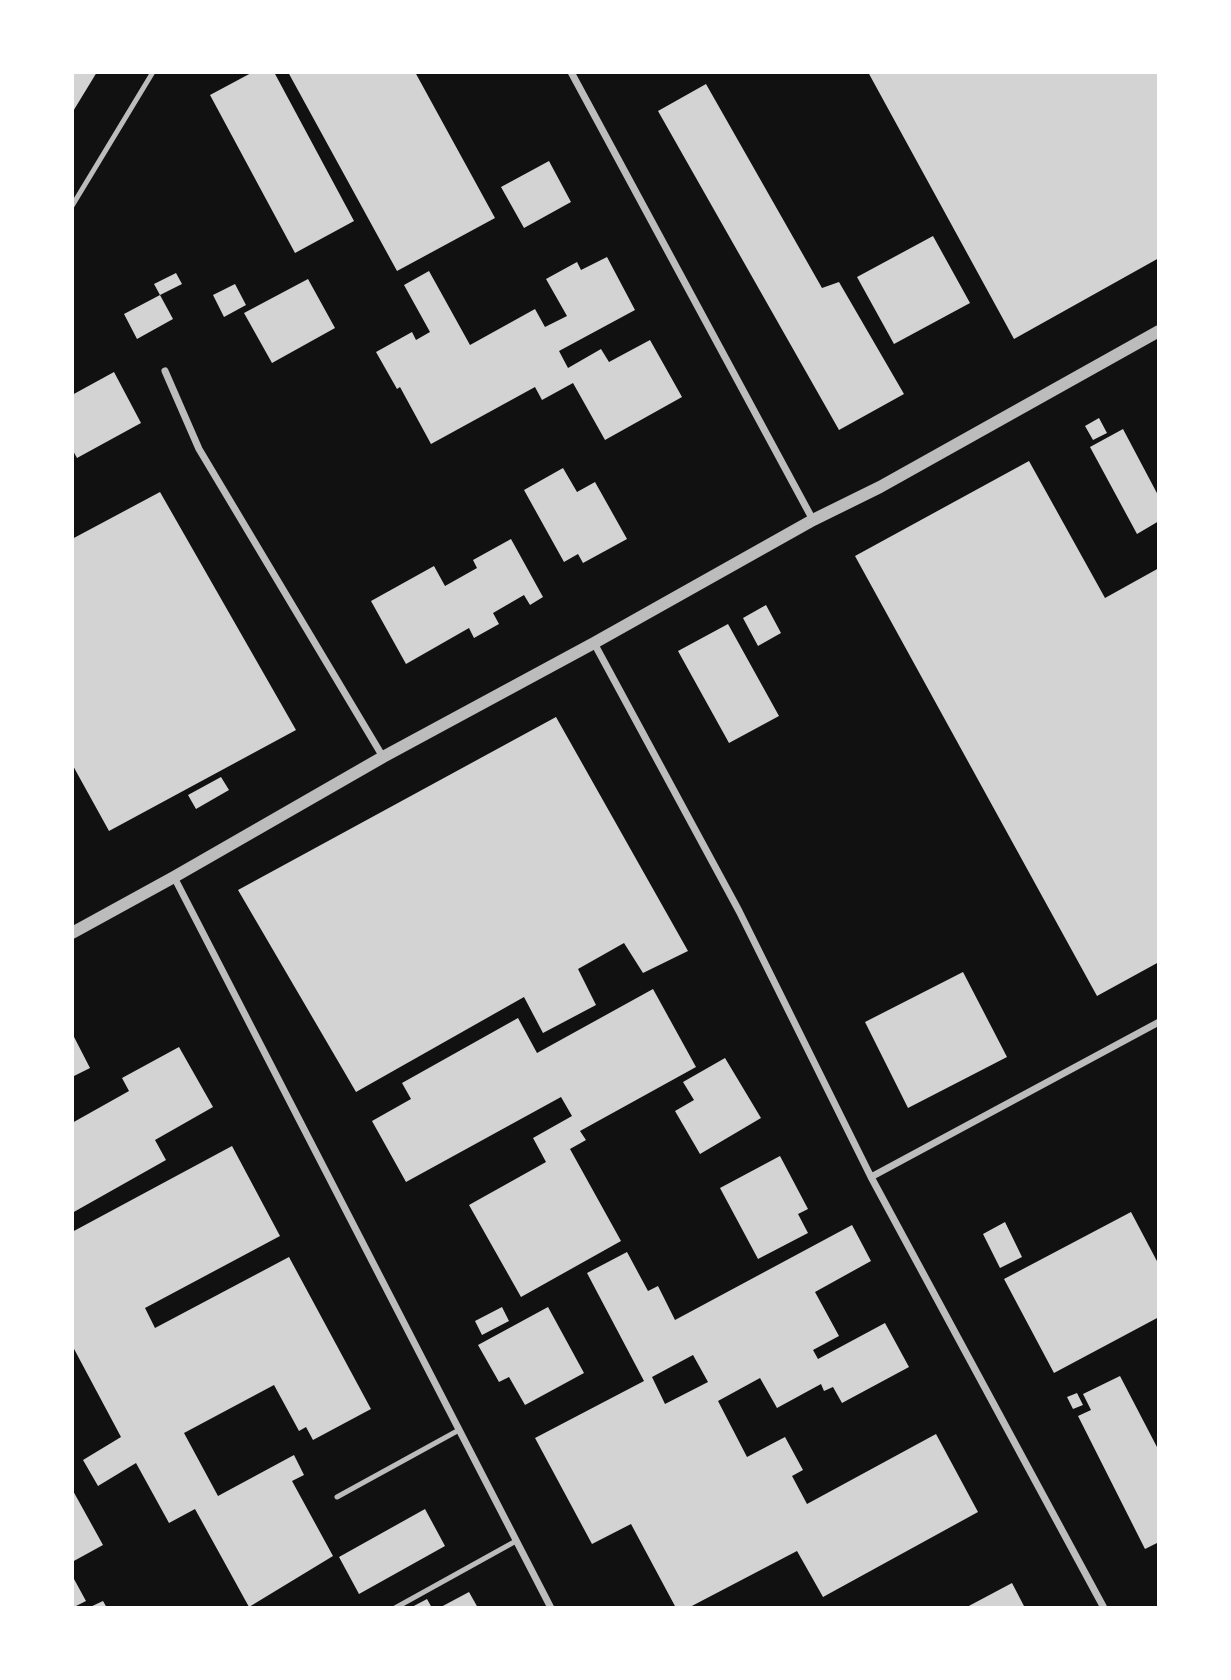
<!DOCTYPE html>
<style>
body{margin:0}
#map{position:relative;width:1231px;height:1680px;overflow:hidden;background:#111;font-family:Mulish,sans-serif}
canvas{display:block}
.frame{position:absolute;inset:0;border:74px solid #fff;pointer-events:none}
</style>
<div id="map">
<canvas width="1231" height="1680"></canvas>
<div class="frame"></div>
</div>
<script>
const g = document.querySelector('canvas').getContext('2d');
g.lineJoin = 'round';
function paint(path, color) { g.fillStyle = color; g.fill(path, 'evenodd'); }
const shape = rows => new Path2D(rows.map(r => 'M' + r).join(''));
function strokePath(path, color, width, dash) { g.strokeStyle = color; g.lineWidth = width; g.lineCap = dash ? 'butt' : 'round'; g.setLineDash(dash || []); g.stroke(path); }
paint(shape([
 [72,72,97,72,72,113],
 [253,72,274,72,354,221,295,253,210,95],
 [288,72,415,72,495,218,397,271],
 [868,72,1159,72,1159,258,1014,339],
 [706,84,822,288,839,282,904,394,839,430,658,111],
 [549,161,571,202,524,228,501,187],
 [933,236,970,303,894,344,857,277],
 [607,257,635,310,559,351,568,368,601,349,609,362,650,340,682,397,605,440,573,383,542,400,535,387,431,444,400,387,397,389,376,352,412,332,416,340,430,332,404,285,429,271,470,345,535,309,545,327,567,316,546,279,577,262,581,270],
 [176,273,182,284,160,295,154,284],
 [308,279,335,328,272,363,244,313],
 [235,284,246,305,224,317,213,295],
 [160,295,173,319,137,339,124,314],
 [114,372,141,423,77,458,72,449,72,395],
 [1099,418,1107,433,1093,440,1085,426],
 [1123,429,1159,497,1159,521,1137,534,1090,447],
 [1029,461,1105,598,1159,568,1159,962,1097,996,855,556],
 [563,468,577,492,595,482,627,539,583,563,578,554,564,562,524,490],
 [160,492,296,730,109,831,72,764,72,539],
 [511,539,543,597,530,605,524,595,493,613,499,624,474,638,469,628,406,664,371,601,434,566,445,586,477,568,473,560],
 [766,605,781,633,758,646,743,618],
 [728,624,779,716,729,743,678,651],
 [556,717,688,951,643,973,624,943,578,969,596,1005,543,1033,524,997,356,1092,238,890],
 [221,777,229,790,196,809,188,795],
 [963,972,1007,1057,908,1108,865,1022],
 [653,989,696,1067,580,1131,586,1140,570,1149,621,1241,521,1297,469,1205,546,1162,533,1138,572,1116,561,1097,406,1182,372,1121,411,1099,402,1083,518,1018,537,1053],
 [72,1033,90,1068,72,1077],
 [179,1047,213,1107,155,1140,166,1160,72,1213,72,1123,129,1091,122,1078],
 [725,1058,761,1118,700,1154,675,1111,694,1100,683,1082],
 [232,1146,280,1236,145,1308,155,1328,289,1257,371,1409,313,1440,306,1427,299,1431,274,1385,184,1433,218,1496,294,1455,304,1475,292,1481,333,1556,249,1607,195,1509,169,1523,136,1463,98,1486,83,1460,121,1437,73,1347,72,1347,72,1232],
 [780,1156,808,1209,798,1214,808,1233,758,1259,720,1188],
 [1131,1212,1159,1265,1159,1317,1054,1373,1004,1279],
 [1005,1222,1022,1257,1000,1268,983,1234],
 [852,1225,871,1261,815,1292,839,1336,813,1350,818,1359,885,1323,909,1367,842,1403,833,1387,824,1391,821,1384,777,1408,760,1378,718,1401,747,1457,785,1437,803,1470,792,1476,807,1504,936,1434,978,1512,823,1597,797,1551,688,1608,676,1608,631,1524,592,1544,535,1438,644,1381,587,1273,627,1252,648,1291,658,1286,675,1320],
 [693,1355,708,1382,665,1404,652,1377],
 [502,1307,509,1321,482,1335,475,1321],
 [548,1307,584,1373,525,1405,509,1377,499,1382,478,1345],
 [1120,1376,1158,1449,1159,1449,1159,1542,1145,1549,1078,1416,1091,1410,1083,1394],
 [1077,1393,1083,1405,1073,1409,1067,1397],
 [72,1489,103,1545,72,1562],
 [425,1509,445,1546,359,1594,339,1557],
 [74,1579,86,1601,72,1608,72,1580],
 [1012,1583,1025,1608,965,1608],
 [469,1592,478,1608,439,1608],
 [427,1599,432,1608,410,1608],
 [103,1601,107,1608,88,1608]
]), '#d3d3d3');
strokePath(shape([
 [72,206,153,72],
 [337,1497,459,1430],
 [395,1608,516,1541]
]), '#bcbcbc', 5);
strokePath(shape([
 [571,72,813,520],
 [165,371,199,449,383,757],
 [594,643,739,911,871,1177,1104,1608],
 [174,877,551,1608],
 [871,1177,1159,1022]
]), '#bcbcbc', 7);
strokePath(shape([
 [72,933,174,877,383,757,594,643,813,520,880,487,1159,331]
]), '#bcbcbc', 12);
</script>
